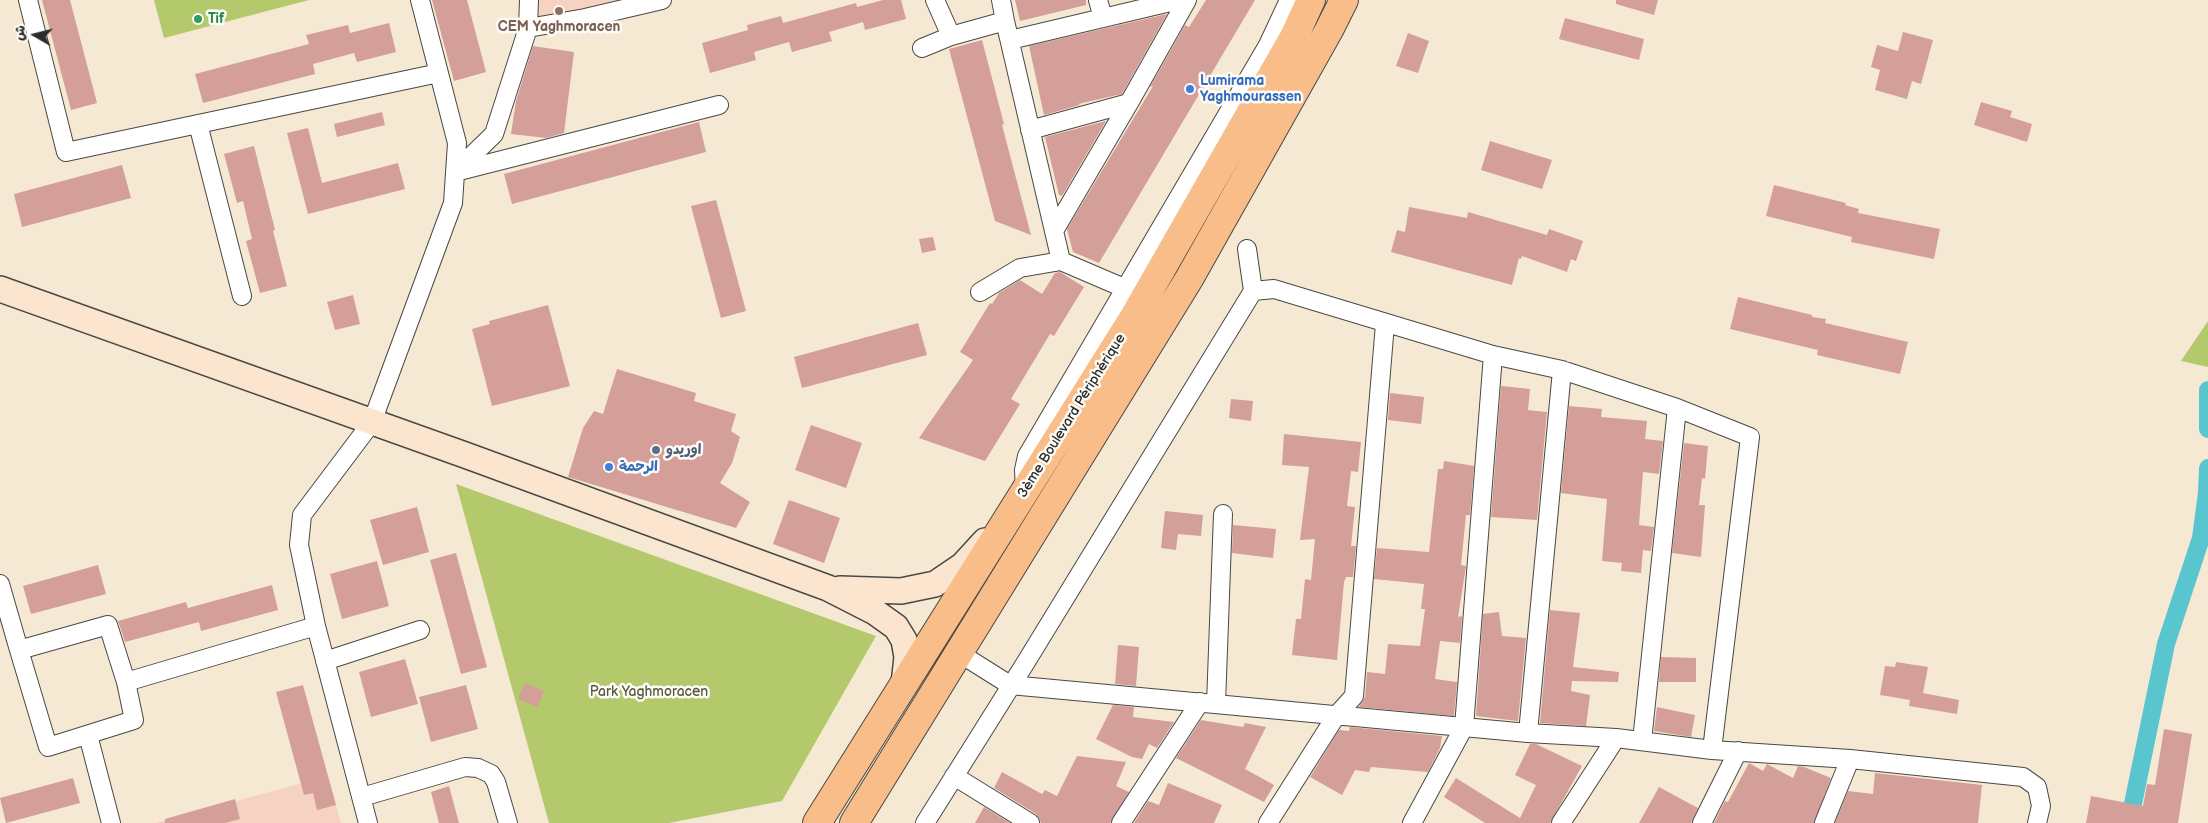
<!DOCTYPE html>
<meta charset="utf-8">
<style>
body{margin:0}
#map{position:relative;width:2208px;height:823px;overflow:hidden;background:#f6e9d4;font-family:"Balsamiq Sans","Playpen Sans Arabic",sans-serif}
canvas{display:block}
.north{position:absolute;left:10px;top:10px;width:50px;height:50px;-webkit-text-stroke:4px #fdfcf7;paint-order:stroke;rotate:278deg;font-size:14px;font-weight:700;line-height:20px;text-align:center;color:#2b2b2b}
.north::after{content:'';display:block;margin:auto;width:18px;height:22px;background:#2b2b2b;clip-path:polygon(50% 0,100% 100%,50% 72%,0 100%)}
</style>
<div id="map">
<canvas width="2208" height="823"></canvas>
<div class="north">ش</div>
</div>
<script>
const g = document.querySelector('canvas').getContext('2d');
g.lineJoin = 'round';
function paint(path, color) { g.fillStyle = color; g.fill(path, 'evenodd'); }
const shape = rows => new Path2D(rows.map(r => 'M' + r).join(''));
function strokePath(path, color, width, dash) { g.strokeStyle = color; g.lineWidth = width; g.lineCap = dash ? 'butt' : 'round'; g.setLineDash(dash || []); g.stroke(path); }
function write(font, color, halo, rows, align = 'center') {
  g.font = font + ' "Balsamiq Sans","Playpen Sans Arabic",sans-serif'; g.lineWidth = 5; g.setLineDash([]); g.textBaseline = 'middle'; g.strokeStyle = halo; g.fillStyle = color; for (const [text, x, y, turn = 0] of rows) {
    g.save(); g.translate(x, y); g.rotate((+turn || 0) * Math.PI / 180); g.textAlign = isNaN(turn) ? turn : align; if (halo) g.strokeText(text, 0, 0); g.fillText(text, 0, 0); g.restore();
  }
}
paint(shape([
 [538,0,627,0,536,22],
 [328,776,341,823,156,823]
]), '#f6d2c3');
paint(shape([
 [154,0,309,0,164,38],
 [2208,321,2208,367,2181,361],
 [456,484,876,636,782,801,669,823,549,823]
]), '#b4c86c');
strokePath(shape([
 [2208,390,2208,429],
 [2129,823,2166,644,2201,538,2207,493,2208,468]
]), '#58c5cf', 18);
paint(shape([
 [42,0,70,0,97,103,71,110],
 [432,0,467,0,486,72,454,81],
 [883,0,901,0,906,19,865,30,863,22,829,32,832,41,792,52,789,42,754,52,756,60,710,73,702,43,748,30,747,25,781,16,783,23,856,3,857,7],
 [1015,0,1086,0,1086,5,1020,21],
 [1206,0,1255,0,1099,263,1073,252,1067,229,1153,86,1150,87,1185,25,1189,27],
 [1616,0,1658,0,1654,15,1616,4],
 [1167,14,1122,94,1078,104,1080,105,1044,115,1029,46],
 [1565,18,1644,39,1639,60,1559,39],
 [389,23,396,52,357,62,354,53,313,64,315,74,203,103,195,74,309,44,306,35,348,25,350,33],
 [1903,32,1933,40,1921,84,1912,81,1907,99,1875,90,1880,70,1871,67,1877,45,1898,51],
 [1408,33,1429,41,1418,73,1396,66],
 [982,40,1004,124,1002,125,1031,235,995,221,949,49],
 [533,46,574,52,564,133,546,138,511,134,516,101],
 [1981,102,2012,111,2010,117,2032,124,2027,142,1974,125],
 [382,112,385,125,337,137,334,124],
 [1106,121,1062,196,1059,195,1045,137],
 [699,122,706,152,512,204,504,174],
 [308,128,322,183,398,163,405,189,308,214,287,133],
 [1490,141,1552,160,1542,189,1481,170],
 [254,146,275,230,273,231,287,286,260,293,246,241,252,239,243,201,237,203,224,154],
 [122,165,131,198,22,227,14,194],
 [1774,185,1846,203,1845,205,1859,209,1858,213,1940,229,1934,259,1851,242,1852,237,1766,216],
 [716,200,746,311,721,318,691,206],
 [1409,207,1467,218,1468,212,1547,235,1549,229,1583,241,1576,261,1571,259,1567,272,1522,256,1521,259,1519,258,1512,285,1391,252,1397,230,1405,232],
 [933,237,936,250,922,253,919,239],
 [1060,272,1084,287,1054,336,1050,334,1011,399,1020,404,985,461,919,438,973,360,960,352,990,303,992,304,999,293,1020,280,1042,294,1055,273],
 [353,295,360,324,335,330,327,302],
 [1738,297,1812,315,1812,317,1826,319,1825,323,1908,342,1900,374,1817,355,1818,350,1730,329],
 [548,305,570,386,492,406,472,329,490,324,489,321],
 [918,323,927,355,802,388,794,357],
 [617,369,696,393,694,401,736,414,731,431,740,437,732,463,720,483,750,502,736,528,568,477,583,428,594,411,603,414],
 [1501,386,1530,389,1528,410,1547,412,1537,520,1491,517],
 [1390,393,1424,397,1421,424,1388,420],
 [1231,399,1253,401,1251,421,1229,418],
 [1569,406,1602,409,1601,417,1647,421,1645,439,1663,441,1659,474,1643,472,1639,525,1654,527,1651,551,1643,550,1641,573,1621,571,1622,563,1602,561,1607,499,1561,493],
 [811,425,862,443,846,488,795,470],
 [1284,434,1361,442,1358,472,1351,471,1347,506,1355,507,1351,546,1356,546,1353,577,1346,577,1344,582,1337,660,1292,655,1296,619,1301,619,1305,579,1311,580,1315,539,1300,540,1309,467,1282,465],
 [1684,443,1708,446,1705,479,1702,478,1699,505,1705,505,1701,557,1672,553],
 [1444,461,1474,466,1470,515,1466,515,1461,565,1466,566,1458,617,1462,616,1460,643,1440,641,1435,679,1457,682,1454,716,1359,707,1365,697,1367,672,1385,674,1388,644,1420,646,1425,609,1421,609,1424,584,1374,579,1377,548,1429,552,1438,469,1443,469],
 [789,500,840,518,824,563,773,544],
 [417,507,429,552,383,565,370,520],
 [1165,511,1203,515,1201,536,1178,534,1176,550,1161,548],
 [1233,525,1276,529,1273,558,1232,553],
 [456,553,487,667,461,674,430,560],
 [377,561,389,606,342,619,330,574],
 [98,565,106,594,31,614,23,586],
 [272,585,278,610,201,631,199,622,125,642,118,621,186,602,188,608],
 [1550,610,1580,613,1573,667,1619,672,1618,682,1572,681,1571,691,1590,695,1586,726,1540,723],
 [1499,612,1502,636,1526,638,1518,721,1476,716,1483,614],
 [1118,645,1139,647,1136,686,1115,684],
 [1661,657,1696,658,1696,682,1659,682],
 [405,659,418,704,371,717,359,672],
 [1896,662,1928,667,1923,693,1959,700,1957,714,1909,706,1910,700,1880,695,1885,666,1895,667],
 [525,683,544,691,538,707,518,699],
 [303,685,336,805,317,810,313,793,304,795,276,692],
 [466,685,478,729,431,742,419,697],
 [1113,705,1134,707,1133,717,1174,722,1178,716,1157,748,1149,744,1142,759,1132,757,1096,739],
 [1657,707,1695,715,1691,737,1654,731],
 [1201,720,1243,727,1245,723,1266,727,1245,769,1274,785,1264,802,1176,758],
 [1350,727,1442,736,1440,748,1428,772,1371,767,1369,772,1355,770,1342,795,1310,777,1339,730,1349,731],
 [2164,729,2192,734,2178,823,2086,823,2091,796,2143,806,2147,784,2155,785],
 [1530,744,1536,744,1582,766,1550,823,1485,823,1444,797,1456,778,1520,818,1536,785,1515,775],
 [1077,756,1126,762,1116,786,1129,792,1110,823,1041,823,1036,814,994,788,1002,772,1042,794,1045,790,1057,796],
 [1749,763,1763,771,1767,764,1793,778,1798,766,1804,767,1831,778,1814,823,1714,823,1725,801,1728,802],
 [1875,773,1982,785,1978,823,1835,823,1848,791,1873,794],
 [73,778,80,803,6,823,0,798],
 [1168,783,1222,805,1214,823,1134,823,1148,801,1159,805],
 [449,786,459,823,439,823,431,792],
 [1659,787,1698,808,1691,823,1639,823],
 [235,799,240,819,225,823,165,823,165,819],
 [984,807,1010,823,975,823]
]), '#d49e99');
const street = shape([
 [28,0,66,152,439,73],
 [529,0,528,28,494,134,455,172,719,105],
 [935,0,951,36],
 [1001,0,1005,21],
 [1098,0,1103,18],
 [528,28,585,18,662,0],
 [1010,40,1179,0],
 [922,48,951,36,1005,21,1061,261],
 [198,124,242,296],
 [1030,130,1129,103,1187,0],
 [1054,231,1129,103],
 [1247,249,1253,291],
 [980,292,1020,268,1061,261,1124,288],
 [1025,489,1024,470,1027,456,1268,45,1289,0],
 [0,584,19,650,48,747,134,720,126,682,108,625,19,650],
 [959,653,1010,685,1528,733,1616,738,1712,750,1850,759,2023,777,2037,787,2041,806,2037,823],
 [325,661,420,630],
 [126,682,316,626],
 [1216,704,1223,514],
 [1528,733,1562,370],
 [88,735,111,823],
 [1642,741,1677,408],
 [954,776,1030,823],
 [362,797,465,767,478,768,491,774,496,782,508,823],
 [368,823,316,626,299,545,302,515,372,422,453,203,457,143,420,0],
 [925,823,1026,662,1253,291,1274,289,1493,355,1562,370,1677,408,1750,437,1712,750],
 [1121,823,1200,702],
 [1268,823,1336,716,1354,696,1385,324],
 [1412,823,1464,727,1493,355],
 [1561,823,1616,738],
 [1702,823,1738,751],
 [1824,823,1850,759]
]);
const secondary = shape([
 [0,289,465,455,828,588,875,612,896,627,904,640,907,657,904,684],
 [840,589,901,591,935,584,963,565,985,541]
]);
const highway = shape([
 [817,823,1134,317,1294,37,1311,0],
 [854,823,1189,279,1329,30,1344,0]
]);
strokePath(street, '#494844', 20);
strokePath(secondary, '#494844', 28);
strokePath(highway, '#494844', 30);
strokePath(street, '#fff', 18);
strokePath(secondary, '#fce5cf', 25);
strokePath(highway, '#f8bd88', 28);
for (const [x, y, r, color] of [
 [559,11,5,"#8d6e63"],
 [198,19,5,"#2e9e5b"],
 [1190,89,5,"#3f7fe0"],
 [656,450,5,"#5c6f8a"],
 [609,467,5,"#3f7fe0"]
]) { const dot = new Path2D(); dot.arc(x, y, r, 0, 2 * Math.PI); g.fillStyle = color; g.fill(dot); strokePath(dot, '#fdfcf7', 2); }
write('bold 14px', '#27864d', '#fdfcf7', [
 ["Tif",208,19]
], 'left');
write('bold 14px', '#785e54', '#fdfcf7', [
 ["CEM Yaghmoracen",559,27]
]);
write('bold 14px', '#366cbe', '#fdfcf7', [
 ["Lumirama",1200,81],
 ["Yaghmourassen",1200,97],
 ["الرحمة",619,467]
], 'left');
write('14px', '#2b2b2b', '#fdfcf7', [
 ["3ème Boulevard Périphérique",1072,416,-58]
]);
write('bold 14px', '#4e5e75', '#fdfcf7', [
 ["اوريدو",666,450]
], 'left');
write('14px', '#545a3e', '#fdfcf7', [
 ["Park Yaghmoracen",649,692]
]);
</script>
